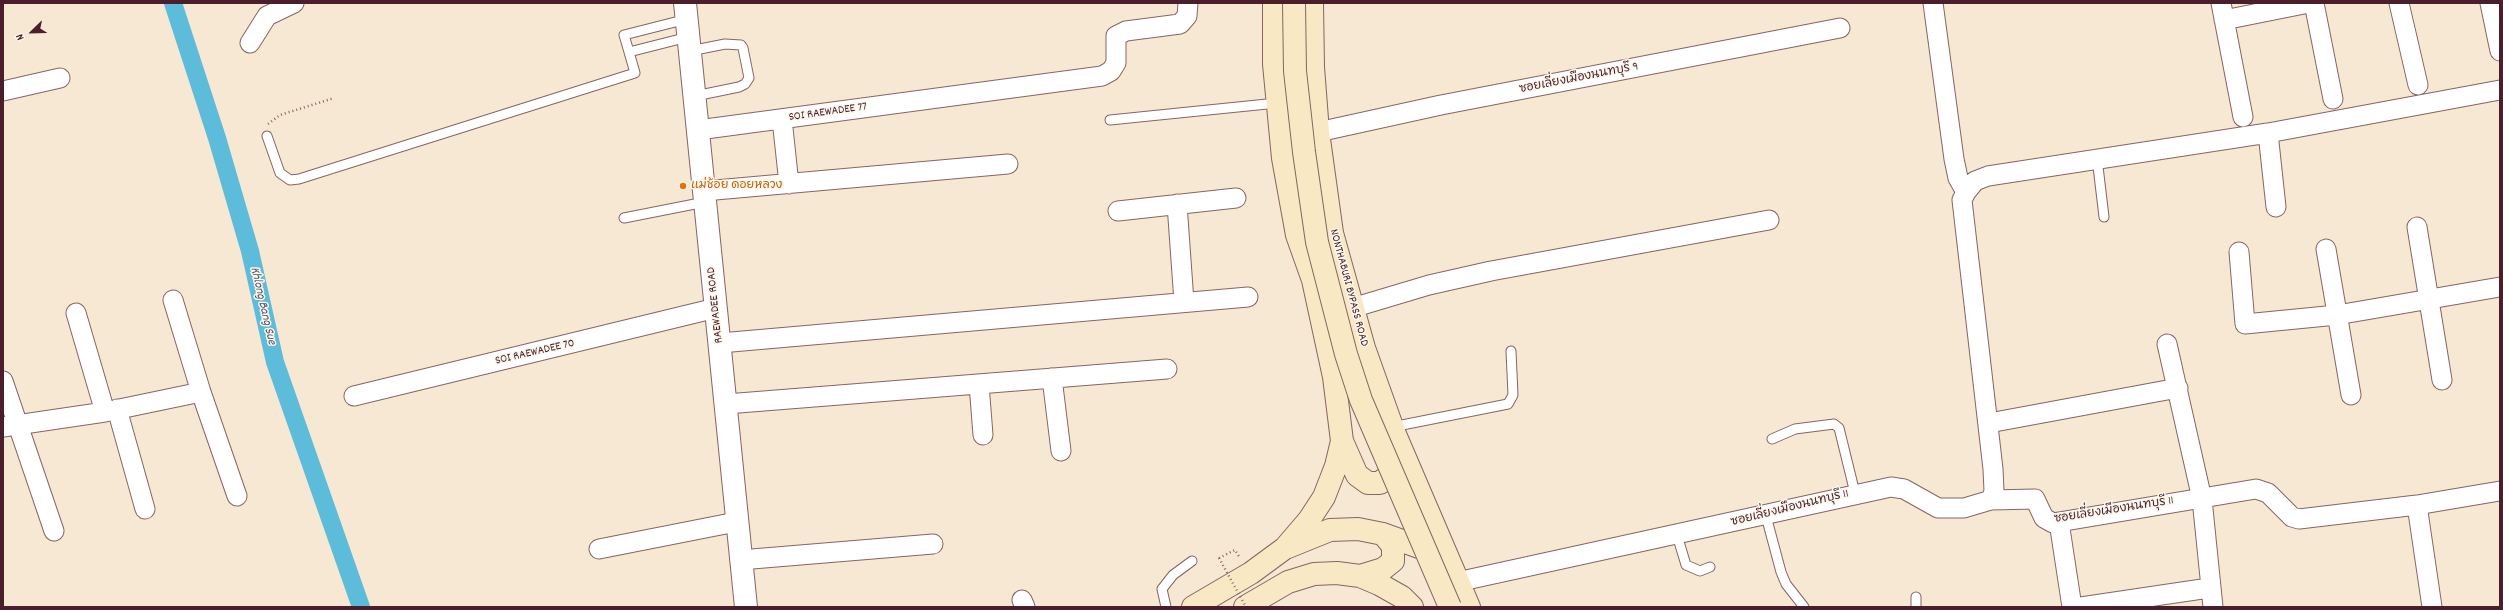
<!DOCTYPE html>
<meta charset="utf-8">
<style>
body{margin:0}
#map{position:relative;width:2503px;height:610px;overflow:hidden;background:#f6e8d2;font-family:Dekko,sans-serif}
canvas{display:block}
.frame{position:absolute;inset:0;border:4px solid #4a1f2b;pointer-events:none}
.north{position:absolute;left:12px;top:12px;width:40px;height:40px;-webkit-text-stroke:3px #fbf7ec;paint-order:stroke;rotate:247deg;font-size:11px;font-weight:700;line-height:16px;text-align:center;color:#4a1f2b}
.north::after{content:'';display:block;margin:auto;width:14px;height:18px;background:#4a1f2b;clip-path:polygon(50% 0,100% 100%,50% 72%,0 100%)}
</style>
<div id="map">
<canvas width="2503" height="610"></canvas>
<div class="frame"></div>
<div class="north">N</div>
</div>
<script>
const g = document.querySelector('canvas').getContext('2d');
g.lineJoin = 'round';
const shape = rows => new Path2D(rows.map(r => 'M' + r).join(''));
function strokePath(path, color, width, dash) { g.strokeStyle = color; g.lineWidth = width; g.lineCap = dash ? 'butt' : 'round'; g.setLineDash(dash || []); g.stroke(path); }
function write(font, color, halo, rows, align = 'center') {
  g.font = font + ' Dekko,"Playpen Sans Thai",sans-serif'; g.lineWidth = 3; g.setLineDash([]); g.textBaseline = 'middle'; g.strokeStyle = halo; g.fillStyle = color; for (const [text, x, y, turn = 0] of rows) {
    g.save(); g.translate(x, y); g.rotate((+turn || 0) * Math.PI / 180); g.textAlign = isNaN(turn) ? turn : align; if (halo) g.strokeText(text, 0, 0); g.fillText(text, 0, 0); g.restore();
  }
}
strokePath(shape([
 [173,3,217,138,250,251,275,362,361,607]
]), '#5cbcda', 18);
const service = shape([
 [690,51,725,44,741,45,743,48,749,78,745,84,739,87,695,96],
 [629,52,624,35,687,19],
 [1110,120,1277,103],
 [267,136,280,173,290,180,299,179,635,73,629,52,688,37],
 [2097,158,2104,217],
 [624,218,705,202],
 [1392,427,1508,404,1513,395,1511,351],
 [1772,439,1795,429,1834,424,1839,428,1855,493],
 [1766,516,1781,572,1786,584,1804,607],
 [1677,535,1686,565,1700,571,1710,567],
 [1916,597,1916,607],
 [1166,607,1162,589,1173,575,1192,561]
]);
const minor = shape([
 [1933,3,1954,159,1958,178,1966,192,1962,200,1993,469,1994,491,1991,500],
 [2221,3,2243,117],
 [2314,3,2333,99],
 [2399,3,2418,85],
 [2490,3,2500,51],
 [2224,20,2309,3],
 [250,43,267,16,294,3],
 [3,91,60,78],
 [782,119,789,184],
 [698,130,1102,76,1111,71,1116,63,1116,36,1126,31,1180,24,1187,16,1188,3],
 [1318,132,1441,105,1840,28],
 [2268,133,2276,207],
 [704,191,1008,164],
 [1966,192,1975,181,1988,176,2268,133,2500,90],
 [1177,204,1184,302],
 [1118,211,1236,198],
 [2417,227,2442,380],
 [2326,249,2351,395],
 [2239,252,2245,324,2337,315,2500,287],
 [173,300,201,392,237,496],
 [1352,308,1429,285,1491,271,1769,220],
 [76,313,105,412],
 [720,343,1248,297],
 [2167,344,2202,499,2213,607],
 [1052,378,1061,451],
 [3,381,54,531],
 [979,384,983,435],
 [354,396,716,308],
 [726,404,1167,369],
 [117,409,145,509],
 [1989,423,2178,388],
 [3,427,105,412,201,392],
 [2417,505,2432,607],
 [2059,522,2072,607],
 [599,549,736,522],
 [740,560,933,544],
 [1457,582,1891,487,1904,489,1938,508,1964,508,1991,500,2035,499,2044,518,2053,523,2256,489,2268,493,2292,517,2299,519,2417,505,2500,491],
 [1022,600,1025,607],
 [2081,607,2209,588]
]);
const tertiary = shape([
 [685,3,746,607]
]);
const secondary = shape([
 [1312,3,1313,67,1318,132,1332,233,1364,348,1394,432,1469,607],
 [1342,441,1357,475,1368,483,1380,483,1389,475,1393,453],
 [1288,547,1330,530,1358,529,1383,534,1438,554],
 [1360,576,1383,569,1393,561,1393,546,1383,534],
 [1193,607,1251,573,1285,548,1309,520,1324,497,1336,466,1342,441,1334,377,1313,280,1297,235,1283,158,1274,64,1274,3],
 [1245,607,1288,582,1314,574,1337,573,1360,576,1379,584,1402,597,1412,607]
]);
strokePath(service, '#866565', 11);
strokePath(minor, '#866565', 21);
strokePath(tertiary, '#866565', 24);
strokePath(secondary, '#866565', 24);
strokePath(shape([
 [268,124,280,115,334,98],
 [1219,558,1235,550,1240,558]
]), '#866565', 2.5, [1, 3]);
strokePath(service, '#fff', 9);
strokePath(minor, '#fff', 19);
strokePath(tertiary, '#fff', 22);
strokePath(secondary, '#f8e8c3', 22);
const secondaryBridge = shape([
 [1294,3,1295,71,1304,152,1317,242,1346,354,1361,400,1450,607]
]);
strokePath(secondaryBridge, '#866565', 24, []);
strokePath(shape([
 [1219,558,1246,607]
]), '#866565', 2.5, [1, 3]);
strokePath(secondaryBridge, '#f8e8c3', 22);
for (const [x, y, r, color] of [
 [683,186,4,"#e8710a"]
]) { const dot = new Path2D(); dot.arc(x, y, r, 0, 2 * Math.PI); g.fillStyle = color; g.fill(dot); strokePath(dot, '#fbf7ec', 1.5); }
write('12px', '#4a1f2b', '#fbf7ec', [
 ["ซอยเลี่ยงเมืองนนทบุรี 9",1579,79,-11],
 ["SOI RAEWADEE 77",828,113,-8],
 ["NONTHABURI BYPASS ROAD",1348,288,75],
 ["RAEWADEE ROAD",716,305,-96],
 ["SOI RAEWADEE 70",535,353,-13],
 ["ซอยเลี่ยงเมืองนนทบุรี 11",1790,509,-14],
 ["ซอยเลี่ยงเมืองนนทบุรี 11",2114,511,-9]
]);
write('12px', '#c56008', '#fbf7ec', [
 ["แม่ช้อย ดอยหลวง",691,186]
], 'left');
write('italic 13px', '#505668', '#fbf7ec', [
 ["Khlong Bang Sue",262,306,77]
]);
</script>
